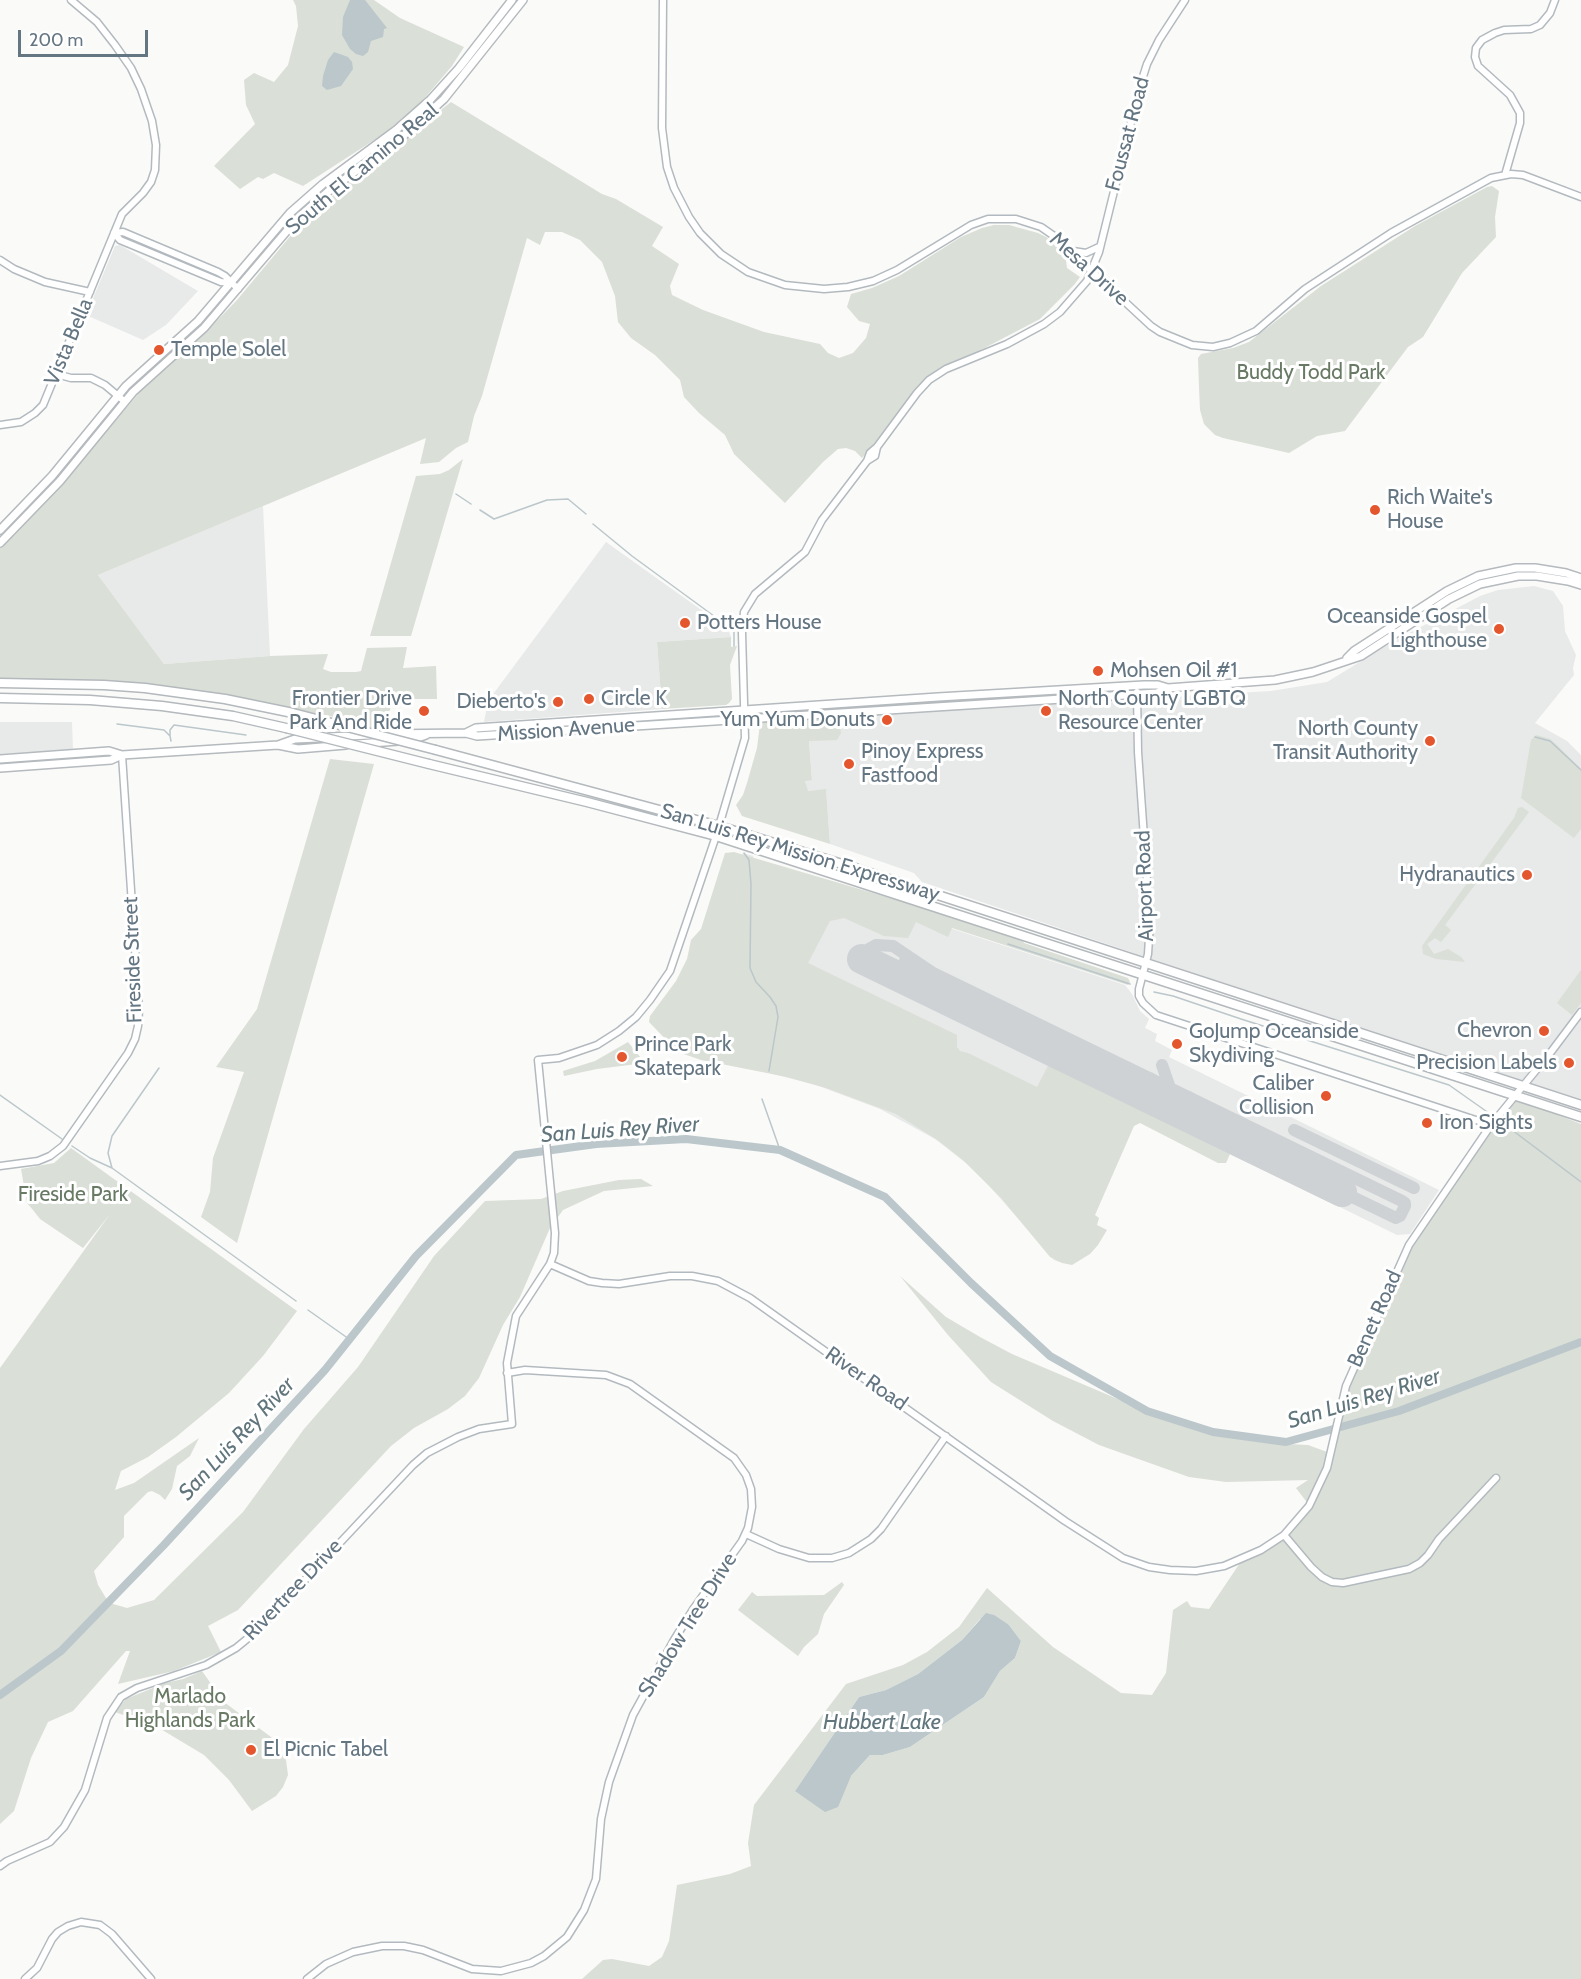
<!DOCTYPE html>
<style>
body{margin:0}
#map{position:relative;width:1581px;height:1979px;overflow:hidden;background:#fafaf8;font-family:Cabin,sans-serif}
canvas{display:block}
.scale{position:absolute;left:18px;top:30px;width:130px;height:27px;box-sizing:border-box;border:3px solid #657683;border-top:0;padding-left:8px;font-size:18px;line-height:21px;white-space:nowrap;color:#657683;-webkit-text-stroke:4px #fff;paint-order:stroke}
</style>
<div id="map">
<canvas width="1581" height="1979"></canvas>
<div class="scale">200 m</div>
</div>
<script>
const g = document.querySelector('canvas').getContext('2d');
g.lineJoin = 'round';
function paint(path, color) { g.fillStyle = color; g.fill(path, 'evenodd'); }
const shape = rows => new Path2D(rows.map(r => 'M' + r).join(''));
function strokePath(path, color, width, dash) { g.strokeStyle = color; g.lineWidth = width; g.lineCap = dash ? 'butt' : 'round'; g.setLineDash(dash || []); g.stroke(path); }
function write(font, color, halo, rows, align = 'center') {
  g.font = font + ' Cabin,sans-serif'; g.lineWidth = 6; g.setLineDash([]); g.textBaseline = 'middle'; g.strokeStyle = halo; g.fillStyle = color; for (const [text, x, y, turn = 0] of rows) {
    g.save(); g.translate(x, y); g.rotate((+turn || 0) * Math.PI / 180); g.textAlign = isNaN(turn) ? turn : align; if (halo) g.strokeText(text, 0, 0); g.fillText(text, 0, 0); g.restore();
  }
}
paint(shape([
 [120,245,198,291,166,325,143,340,86,315,115,246],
 [263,506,270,656,164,664,98,575],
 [606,542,728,629,731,637,657,642,662,709,484,722,488,701],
 [1534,586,1553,591,1563,606,1565,631,1576,655,1573,668,1574,675,1535,723,1567,741,1581,755,1581,1103,922,882,914,873,830,844,826,790,807,791,805,780,812,779,809,741,841,733,840,716,1271,691,1327,682,1394,641,1480,596,1498,590],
 [0,722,72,722,73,750,0,754],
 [743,853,753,856,756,865,1125,985,1132,994,1140,1011,1149,1019,1145,1028,1157,1034,1155,1041,1172,1050,1169,1057,1439,1190,1410,1234,1397,1235,1156,1117,1134,1115,1090,1196,1059,1262,1054,1260,986,1182,967,1164,935,1139,880,1109,816,1085,765,1072,740,860]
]), '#e8e9e9');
paint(shape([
 [293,0,374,0,400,18,464,47,452,66,423,100,385,133,303,186,274,173,263,179,258,177,240,189,214,166,255,124,246,105,244,80,254,73,274,82,288,65,298,26,296,6],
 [451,102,602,194,616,199,663,227,652,246,679,264,670,286,672,295,703,310,764,332,820,344,828,353,839,358,853,353,866,338,870,324,859,321,847,307,851,294,872,288,899,276,961,237,982,228,994,225,1009,225,1038,233,1048,238,1065,253,1067,268,1080,277,1074,285,1040,319,931,376,862,458,855,451,846,448,838,449,823,462,785,503,734,454,725,435,699,413,684,397,680,380,655,355,631,338,618,322,615,296,602,262,580,240,562,232,545,232,540,245,527,238,482,396,474,416,468,442,456,448,439,462,420,464,426,438,98,575,164,664,270,656,328,654,323,669,331,672,356,672,361,671,367,648,407,647,403,668,436,666,437,699,393,699,385,727,346,730,349,720,196,690,123,682,0,678,0,548,68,477,140,392,203,335,237,300,307,216],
 [1492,186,1499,191,1495,217,1496,237,1462,273,1423,337,1408,347,1345,431,1317,436,1289,453,1223,438,1215,435,1204,424,1200,410,1199,387,1198,358,1201,354,1233,348,1249,342,1321,286,1415,226,1487,187],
 [463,459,411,636,370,636,416,476,440,474,449,470],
 [731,637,731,647,737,646,730,665,732,699,729,703,726,705,662,709,657,642],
 [840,716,841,733,837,740,809,741,812,780,805,781,808,791,826,789,830,844,742,816,736,805,743,795,747,783,757,748,760,724,764,721],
 [1536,735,1550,739,1558,746,1581,769,1581,829,1574,838,1521,798,1531,740],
 [330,759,374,764,237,1243,201,1217,210,1192,213,1158,244,1072,216,1067,257,1009],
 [1522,807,1529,812,1445,925,1451,930,1441,942,1435,938,1427,944,1434,954,1448,949,1461,957,1465,962,1436,959,1423,954,1422,946,1514,818,1518,808],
 [734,852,924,908,1023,941,1024,943,1128,978,1130,982,1128,985,952,928,948,937,916,922,908,938,884,936,844,918,830,921,808,963,957,1035,957,1047,960,1051,968,1053,1037,1087,1049,1064,1230,1154,1226,1163,1218,1163,1140,1123,1134,1126,1095,1215,1099,1218,1097,1225,1107,1230,1098,1245,1090,1254,1072,1265,1062,1263,1050,1257,1002,1199,963,1160,939,1141,896,1114,826,1088,787,1077,701,1060,678,1052,649,1022,650,1016,676,981,687,959,691,940,701,929,725,853],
 [1581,970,1581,1003,1572,1015,1557,1003],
 [628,1042,645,1063,597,1069,564,1076,563,1071,595,1061],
 [1513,1097,1581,1124,1581,1979,582,1979,603,1960,612,1959,649,1966,662,1957,669,1941,677,1885,730,1874,751,1866,748,1843,754,1805,846,1684,903,1665,927,1652,959,1627,987,1588,1053,1647,1121,1693,1152,1695,1166,1673,1173,1610,1187,1601,1191,1607,1209,1609,1242,1560,1284,1535,1309,1505,1296,1488,1308,1480,1226,1482,1189,1477,1099,1445,1053,1421,991,1382,948,1335,900,1276,946,1317,980,1337,1012,1354,1120,1400,1189,1428,1229,1437,1267,1443,1308,1445,1330,1453,1340,1406,1400,1263],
 [980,1619,1009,1625,1021,1641,1015,1658,1000,1671,984,1697,910,1747,883,1755,870,1755,851,1776,795,1791,859,1697,886,1690,918,1674,962,1640],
 [71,1148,297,1311,263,1356,229,1393,176,1437,148,1457,121,1471,115,1490,134,1483,199,1438,190,1456,177,1466,172,1489,165,1500,160,1495,152,1491,148,1492,124,1516,124,1537,94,1571,98,1585,106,1598,113,1604,127,1608,154,1600,243,1512,304,1429,358,1367,434,1256,485,1201,541,1199,563,1191,619,1180,641,1179,653,1186,604,1191,563,1210,550,1228,520,1297,503,1325,479,1378,465,1396,448,1409,414,1428,391,1446,238,1610,208,1626,221,1652,174,1671,118,1684,130,1651,126,1651,73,1711,48,1722,31,1758,14,1811,0,1824,0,1368,110,1214,83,1248,40,1219,33,1210,27,1203,21,1169,54,1163],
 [842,1582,844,1585,824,1614,818,1634,804,1647,798,1656,738,1610,752,1592,757,1596,824,1595],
 [202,1671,224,1702,271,1737,286,1760,288,1775,283,1787,276,1796,252,1811,229,1780,204,1755,159,1728,115,1712,126,1699,165,1683,183,1679]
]), '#dadfd7');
paint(shape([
 [350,0,365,0,387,28,384,29,383,37,371,41,368,52,363,56,356,54,350,49,342,35,343,17],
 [334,52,348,57,352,62,353,69,341,86,327,90,322,86,323,76,328,60],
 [986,1613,994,1615,1009,1625,1021,1641,1015,1658,1000,1671,984,1697,910,1747,883,1755,870,1755,851,1776,838,1807,825,1812,795,1791,859,1697,886,1690,918,1674,962,1640]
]), '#bbc7cb');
strokePath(shape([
 [456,494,471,504],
 [480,510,494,519,547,500,568,499,586,514],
 [593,524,632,556,733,630],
 [734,620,734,646],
 [117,724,164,730,170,736,171,741],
 [170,736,170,730,174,725,246,735],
 [1535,737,1550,741,1581,770],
 [744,853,749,860,751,884,750,968,756,982,770,997,776,1006,778,1017,769,1071],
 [1008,944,1130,984],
 [1154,992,1173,996,1241,1019,1449,1085,1493,1116],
 [0,1095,62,1139],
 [762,1099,780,1150],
 [1504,1124,1581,1182],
 [72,1146,90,1158,112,1168,296,1301],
 [112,1168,108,1153,112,1136,159,1068],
 [308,1310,349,1339]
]), '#bbc7cb', 1.5);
strokePath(shape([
 [0,1695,61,1651,163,1546,325,1370,416,1256,516,1155,596,1144,686,1139,780,1150,885,1197,971,1283,1050,1356,1147,1411,1213,1432,1286,1442,1399,1411,1581,1342]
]), '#bbc7cb', 8);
strokePath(shape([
 [862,959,869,949,876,945,893,946,933,973,1402,1201,1405,1203,1405,1206,1400,1216,1396,1218,1342,1192],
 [898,976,905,961,909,961,916,964],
 [980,1016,987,1017,991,1014,994,1006,991,1001],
 [1162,1065,1170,1088],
 [1122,1085,1135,1084,1150,1078],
 [1185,1115,1181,1112,1179,1105,1182,1098,1189,1097],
 [1294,1130,1414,1188],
 [1272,1158,1269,1154,1268,1148,1273,1141,1279,1141],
 [1320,1181,1329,1179,1336,1171,1341,1171]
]), '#ced2d4', 12);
strokePath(shape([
 [862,959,1342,1192]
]), '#ced2d4', 30);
const secondary = shape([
 [663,0,662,128,667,167,674,188,689,217,700,233,721,254,748,272,785,285,824,289,848,287,873,281,897,270,971,225,988,219,1016,219,1041,227,1054,236,1151,326,1160,332,1192,345,1213,347,1230,343,1256,331,1305,289,1391,233,1491,178,1511,174,1523,175,1581,197],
 [1505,175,1520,123,1520,113,1510,95,1478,66,1475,57,1476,48,1482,40,1495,33,1504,30,1531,29,1540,25,1550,13,1555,0],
 [114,233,123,232,218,272,225,276,238,289],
 [114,233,120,240,221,282,231,283],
 [1073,251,1086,253,1099,247],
 [0,260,14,269,45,282,90,292],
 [56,374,71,378,91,378,105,385,124,401],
 [0,425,21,422,35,413,43,405,122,214,143,193,151,182,155,170,156,145,152,121,141,89,131,68,115,45,97,22,71,0],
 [877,447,917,393,929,380,946,369,1007,344,1044,324,1060,312,1087,281,1099,252,1140,86,1147,64,1159,40,1185,0],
 [877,447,875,456,867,461,870,453,877,447],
 [1137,692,1138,752,1150,923,1148,954,1139,989,1139,996,1143,1003,1156,1015,1491,1125],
 [0,1166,38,1161,50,1156,63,1146,128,1053,135,1039,138,1026,139,1010,122,755],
 [550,1264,589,1281,602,1283,619,1284,670,1276,692,1276,718,1281,750,1298,1065,1521,1123,1558,1149,1567,1170,1570,1196,1571,1224,1566,1261,1550,1284,1535,1309,1506,1327,1468,1346,1386,1409,1245,1491,1125,1551,1052,1581,1012],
 [746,1534,779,1549,809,1558,832,1558,849,1553,871,1539,881,1529,946,1436],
 [1284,1535,1311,1567,1322,1577,1332,1582,1343,1583,1409,1569,1420,1563,1428,1555,1439,1539,1496,1478],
 [0,1866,7,1861,50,1842,64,1827,85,1790,107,1718,121,1697,137,1688,206,1665,236,1648,258,1630,413,1465,427,1453,458,1437,479,1429,512,1424,507,1363,516,1316,550,1264,554,1253,555,1233,538,1060,559,1058,597,1045,619,1031,636,1017,650,1000,670,971,716,836,745,738,742,633,744,612,755,594,805,552,822,520,867,461],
 [25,1979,37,1968,52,1939,58,1932,68,1926,81,1922,100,1925,112,1934,151,1979],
 [307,1979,326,1964,353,1952,382,1946,404,1946,423,1950,472,1969,501,1971,531,1963,544,1956,567,1937,584,1910,596,1879,601,1819,609,1782,633,1715,674,1640,694,1608,742,1541,748,1528,752,1507,751,1489,746,1475,734,1458,630,1384,606,1375,525,1370,507,1373]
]);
const primary = shape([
 [0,530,52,476,126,386,198,321,290,213,323,184,396,130,430,100,459,68,512,0],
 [0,543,60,481,133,392,204,328,297,219,330,190,402,137,444,99,523,0],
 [1347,658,1354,651,1447,591,1478,576,1516,568,1535,568,1566,573,1581,578],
 [466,733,476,728,938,697,1144,685,1158,685,1168,688],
 [383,734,466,733,477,736,1157,693,1168,688,1275,680,1313,672,1361,656,1449,599,1480,584,1518,576,1537,576,1568,581,1581,585],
 [329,737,369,735],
 [357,744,412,740,426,735],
 [278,745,295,739,318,738],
 [0,759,109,751,122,755],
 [0,768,111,760,122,755,169,752,278,745,298,749,346,745]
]);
const highway = shape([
 [0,683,104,685,145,688,225,699,293,713],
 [0,698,90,700,162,706,233,716,286,728],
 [436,750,719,826,855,868,1581,1105],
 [429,764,587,802,716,836,1581,1117]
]);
strokePath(secondary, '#b3babf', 9);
strokePath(primary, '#b5babe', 10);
strokePath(highway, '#b4b9bd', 11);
strokePath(secondary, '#fff', 6);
strokePath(primary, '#fff', 7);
strokePath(highway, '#fff', 8);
const highwayBridge = shape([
 [293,713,436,750],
 [286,728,429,764]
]);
strokePath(highwayBridge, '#b4b9bd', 11, []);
strokePath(highwayBridge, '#fff', 8);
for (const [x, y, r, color] of [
 [159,350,6,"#e4572e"],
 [1375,510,6,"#e4572e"],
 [685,623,6,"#e4572e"],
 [1499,629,6,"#e4572e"],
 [1098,671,6,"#e4572e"],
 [589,699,6,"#e4572e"],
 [558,702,6,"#e4572e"],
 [424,711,6,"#e4572e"],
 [1046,711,6,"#e4572e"],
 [887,720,6,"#e4572e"],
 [1430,741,6,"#e4572e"],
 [849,764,6,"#e4572e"],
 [1527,875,6,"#e4572e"],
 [1544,1031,6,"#e4572e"],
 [1177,1044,6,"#e4572e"],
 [622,1057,6,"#e4572e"],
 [1569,1063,6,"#e4572e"],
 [1326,1096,6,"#e4572e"],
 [1427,1123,6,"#e4572e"],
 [251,1750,6,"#e4572e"]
]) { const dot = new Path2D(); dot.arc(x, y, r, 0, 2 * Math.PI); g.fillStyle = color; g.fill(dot); strokePath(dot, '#fff', 2); }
write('21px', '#657683', '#fff', [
 ["Foussat Road",1128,134,-75],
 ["South El Camino Real",362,169,-40],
 ["Mesa Drive",1089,269,42],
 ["Vista Bella",69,342,-67],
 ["Mission Avenue",566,730,-4],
 ["San Luis Rey Mission Expressway",800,853,17],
 ["Airport Road",1145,886,-92],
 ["Fireside Street",133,960,-92],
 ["Benet Road",1375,1319,-66],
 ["River Road",866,1379,35],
 ["Rivertree Drive",293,1590,-46],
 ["Shadow Tree Drive",688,1625,-58]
]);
write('21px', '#657683', '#fff', [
 ["Temple Solel",171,350],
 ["Rich Waite's",1387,498],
 ["House",1387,522],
 ["Oceanside Gospel",1487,617,"right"],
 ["Lighthouse",1487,641,"right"],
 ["Potters House",697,623],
 ["Mohsen Oil #1",1110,671],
 ["Frontier Drive",412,699,"right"],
 ["Park And Ride",412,723,"right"],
 ["Circle K",601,699],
 ["North County LGBTQ",1058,699],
 ["Resource Center",1058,723],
 ["Dieberto's",546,702,"right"],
 ["Yum Yum Donuts",875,720,"right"],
 ["North County",1418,729,"right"],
 ["Transit Authority",1418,753,"right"],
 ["Pinoy Express",861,752],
 ["Fastfood",861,776],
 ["Hydranautics",1515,875,"right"],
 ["Chevron",1532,1031,"right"],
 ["GoJump Oceanside",1189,1032],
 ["Skydiving",1189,1056],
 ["Prince Park",634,1045],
 ["Skatepark",634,1069],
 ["Precision Labels",1557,1063,"right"],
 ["Caliber",1314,1084,"right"],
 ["Collision",1314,1108,"right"],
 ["Iron Sights",1439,1123],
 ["El Picnic Tabel",263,1750]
], 'left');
write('21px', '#687a64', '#fff', [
 ["Buddy Todd Park",1311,373],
 ["Fireside Park",73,1195],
 ["Marlado",190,1697],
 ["Highlands Park",190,1721]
]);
write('italic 22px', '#60757c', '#fff', [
 ["San Luis Rey River",620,1130,-4],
 ["San Luis Rey River",1364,1399,-17],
 ["San Luis Rey River",237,1439,-47],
 ["Hubbert Lake",882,1723]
]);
</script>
